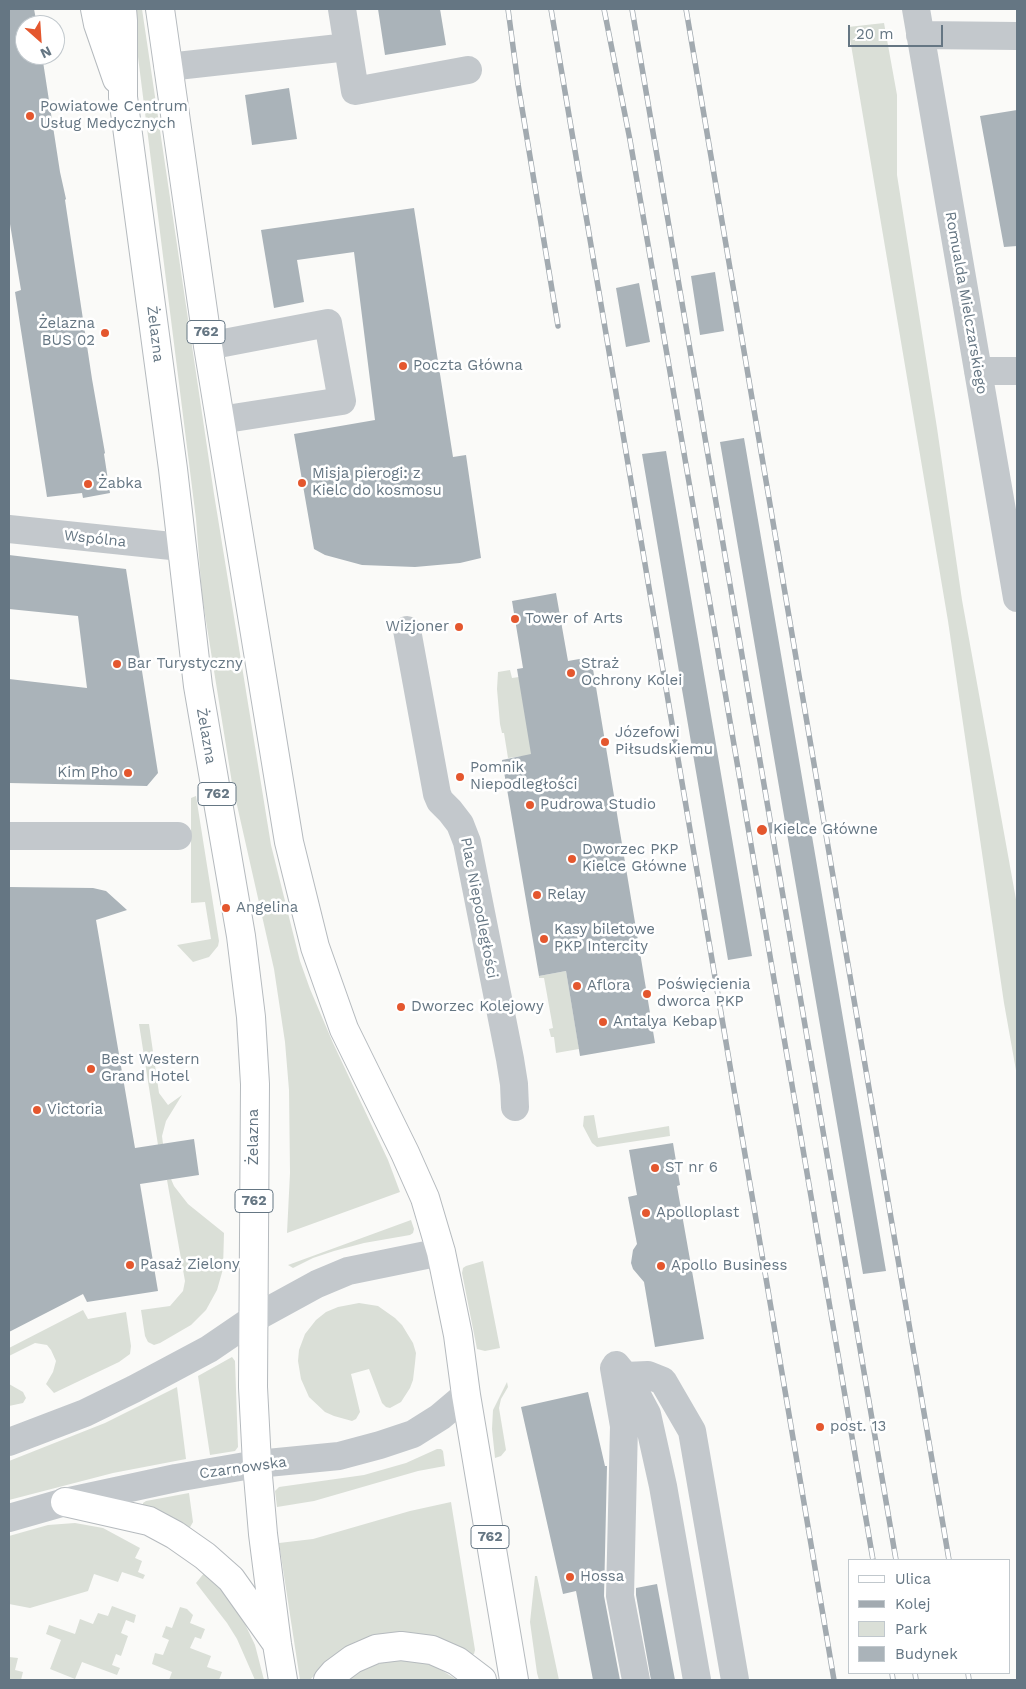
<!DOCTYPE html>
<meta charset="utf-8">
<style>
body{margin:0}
#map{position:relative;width:1026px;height:1689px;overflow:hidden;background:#fafaf8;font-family:"Work Sans",sans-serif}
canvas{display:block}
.frame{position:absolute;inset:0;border:10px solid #657683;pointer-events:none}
.legend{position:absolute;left:848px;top:1559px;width:162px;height:115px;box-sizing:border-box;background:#fff;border:1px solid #c1c8cd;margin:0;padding:6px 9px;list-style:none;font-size:15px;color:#657683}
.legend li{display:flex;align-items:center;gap:10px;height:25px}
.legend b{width:25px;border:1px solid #c1c8cd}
.north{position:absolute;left:15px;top:15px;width:50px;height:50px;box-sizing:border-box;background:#fff;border:1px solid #c1c8cd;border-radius:50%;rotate:154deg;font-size:14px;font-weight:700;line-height:20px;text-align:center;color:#657683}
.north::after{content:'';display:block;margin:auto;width:18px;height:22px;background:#e4572e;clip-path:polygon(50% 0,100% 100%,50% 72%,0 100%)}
.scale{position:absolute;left:848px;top:25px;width:95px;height:22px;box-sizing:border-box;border:2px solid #657683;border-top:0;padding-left:6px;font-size:15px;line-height:18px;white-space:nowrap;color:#657683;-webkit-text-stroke:4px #fff;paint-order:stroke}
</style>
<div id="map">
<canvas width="1026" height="1689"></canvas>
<div class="frame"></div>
<ul class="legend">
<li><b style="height:6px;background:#fff"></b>Ulica</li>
<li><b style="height:6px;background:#a2aab0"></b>Kolej</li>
<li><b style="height:14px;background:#dadfd7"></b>Park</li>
<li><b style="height:14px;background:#aab3b9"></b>Budynek</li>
</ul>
<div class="north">N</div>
<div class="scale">20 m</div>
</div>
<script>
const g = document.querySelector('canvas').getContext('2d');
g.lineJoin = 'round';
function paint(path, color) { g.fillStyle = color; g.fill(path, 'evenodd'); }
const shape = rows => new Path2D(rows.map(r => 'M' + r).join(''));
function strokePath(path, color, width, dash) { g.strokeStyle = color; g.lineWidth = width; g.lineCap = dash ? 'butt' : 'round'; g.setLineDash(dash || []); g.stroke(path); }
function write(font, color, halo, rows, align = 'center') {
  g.font = font + ' "Work Sans",sans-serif'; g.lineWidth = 5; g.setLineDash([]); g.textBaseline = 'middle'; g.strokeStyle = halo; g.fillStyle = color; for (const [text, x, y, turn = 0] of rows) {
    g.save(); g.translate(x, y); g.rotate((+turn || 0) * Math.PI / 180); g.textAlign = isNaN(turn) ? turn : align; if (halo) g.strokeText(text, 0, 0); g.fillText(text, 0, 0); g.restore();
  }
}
paint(shape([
 [132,9,142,9,214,494,271,845,300,961,310,989,333,1043,388,1160,400,1192,287,1233,290,1173,289,1090,285,1042,274,969,232,783,202,596,196,519],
 [884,23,897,95,897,175,937,428,962,600,1017,905,1017,1076,1004,1003,948,621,848,27],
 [510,670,512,678,519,677,532,755,508,758,504,733,502,733,500,724,497,689,498,672],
 [196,796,219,941,218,946,209,957,193,962,177,945,211,939,205,902,191,903,191,798],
 [566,971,579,1049,556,1053,554,1037,551,1037,549,1029,553,1028,544,978,539,978,539,976],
 [139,1024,149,1024,159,1093,168,1105,182,1095,166,1121,162,1136,163,1144,158,1145],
 [594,1115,598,1138,669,1126,670,1136,597,1147,592,1143,583,1126,584,1116],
 [171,1179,174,1186,188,1204,224,1233,223,1269,217,1290,206,1310,191,1325,160,1343,154,1345,148,1342,145,1336,141,1310,170,1306,183,1291,185,1281,167,1180],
 [411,1220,414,1229,413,1233,410,1235,364,1243,334,1251,313,1258,293,1268,288,1265],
 [483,1261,500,1348,485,1351,477,1349,462,1273,463,1268,466,1266],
 [359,1303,378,1306,395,1318,402,1325,413,1343,416,1353,415,1363,413,1380,410,1388,401,1402,390,1408,386,1407,382,1403,369,1369,351,1374,360,1412,356,1419,352,1421,334,1416,325,1412,309,1397,301,1379,298,1361,299,1350,305,1334,316,1320,326,1312,338,1307],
 [83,1310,88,1319,126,1312,131,1346,130,1354,119,1362,54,1393,46,1384,53,1372,56,1361,51,1350,47,1345,35,1343,9,1356,9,1348],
 [232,1357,235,1361,238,1447,235,1451,210,1455,198,1376],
 [507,1382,508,1387,501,1399,499,1408,506,1450,501,1456,495,1458,492,1429,493,1410],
 [9,1384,23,1392,26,1398,23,1403,9,1406],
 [177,1387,186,1459,113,1473,9,1500,9,1461,105,1423],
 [437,1449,441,1449,443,1451,445,1466,418,1471,314,1501,277,1507,275,1491,279,1487,364,1475,406,1463],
 [189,1493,193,1522,189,1529,143,1506,143,1503,146,1501],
 [451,1502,475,1650,474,1654,471,1655,430,1636,415,1634,388,1634,355,1642,338,1653,326,1663,310,1680,300,1680,279,1543,313,1539,410,1511],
 [75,1523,103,1528,140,1548,135,1558,142,1561,138,1572,145,1575,143,1579,122,1572,118,1582,94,1574,88,1591,30,1608,9,1604,9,1536,48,1525],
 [205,1572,227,1595,244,1622,255,1645,264,1680,255,1680,237,1639,227,1623,196,1583],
 [535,1576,537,1576,559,1680,539,1680,537,1673,530,1622],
 [112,1606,136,1615,134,1623,126,1620,121,1633,128,1636,121,1656,116,1654,112,1665,120,1668,117,1675,82,1662,75,1679,50,1669,61,1640,46,1634,49,1625,75,1634,80,1619,93,1624,98,1613,108,1616],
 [180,1607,187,1609,193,1615,190,1623,205,1629,201,1639,195,1637,190,1648,211,1656,207,1667,222,1672,219,1680,169,1680,172,1672,152,1664,155,1653,163,1655,169,1640,162,1637,166,1626,172,1628],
 [9,1657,18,1658,15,1670,23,1672,21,1680,9,1680],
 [403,1660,418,1661,435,1666,457,1680,345,1680,365,1668,384,1662]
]), '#dadfd7');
paint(shape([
 [9,9,34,9,37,25,25,25,25,55,42,55,60,172,66,199,65,200,92,379,105,453,104,454,110,493,83,498,82,493,47,497,15,292,21,290,9,218],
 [378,9,440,9,446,45,385,55],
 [289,88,297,139,252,145,245,95],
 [1017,110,1017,246,1004,247,980,116],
 [414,208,453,457,466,455,481,558,460,563,415,567,362,565,325,555,314,549,294,434,375,420,354,252,297,260,304,302,274,308,261,230],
 [715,272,724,331,700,335,691,276],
 [639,283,650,342,626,347,616,288],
 [744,438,797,748,886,1271,863,1274,796,886,720,442],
 [666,451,752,956,728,960,642,454],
 [9,555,126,569,158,773,147,786,9,783,9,679,87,688,78,616,9,609],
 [556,593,568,661,591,657,655,1043,580,1056,566,971,539,976,502,760,531,754,517,669,523,668,512,601],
 [9,887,93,888,106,891,127,910,96,920,135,1148,194,1139,199,1175,140,1184,158,1291,87,1302,83,1294,9,1332],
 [673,1143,680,1185,677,1186,704,1339,655,1347,644,1282,633,1269,631,1263,633,1250,637,1244,628,1197,637,1195,629,1150],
 [588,1392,605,1466,607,1466,604,1596,620,1680,593,1680,576,1591,563,1594,521,1407],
 [657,1584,675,1680,651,1680,636,1595,636,1588]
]), '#aab3b9');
const major = shape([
 [95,9,98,24,117,79],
 [122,9,123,21,123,97,173,469,198,686,241,936,251,1017,255,1084,253,1387,257,1464,263,1534,277,1644,283,1680],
 [160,9,208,346,289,842,315,947,344,1029,405,1153,425,1198,441,1252,458,1335,466,1395,514,1680],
 [65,1502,149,1521,175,1535,205,1556,231,1579,275,1641],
 [328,1680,334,1673,353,1659,376,1649,401,1646,432,1650,457,1661,482,1680]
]);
strokePath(major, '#b5babe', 30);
strokePath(shape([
 [342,9,348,47],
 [916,9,1017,598],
 [920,35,1017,36],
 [168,67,348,47,355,91,468,70],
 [208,346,328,323,342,401,220,420],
 [978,371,1017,371],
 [9,529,181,547],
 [407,630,437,794,440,801,450,811,460,824,467,842,510,1059,514,1084,515,1107],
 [9,836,178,836],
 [616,1365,630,1382,647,1414,663,1486,697,1680],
 [614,1368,624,1426,620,1596,636,1680],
 [625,1376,648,1375,663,1381,692,1431,735,1680],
 [9,1442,85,1413,134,1389,209,1349,253,1319,317,1284,348,1271,441,1252],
 [9,1518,65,1502,176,1478,257,1464,339,1456,380,1445,413,1434,440,1417,466,1395]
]), '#c3c8cc', 28);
strokePath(major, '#fff', 28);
const rail = shape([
 [508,9,518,84,558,326],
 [551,9,834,1680],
 [604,9,630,140,710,604,873,1560],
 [632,9,896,1560],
 [686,9,949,1560],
 [892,1673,893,1680],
 [915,1673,916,1680],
 [968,1673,969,1680]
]);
strokePath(rail, '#a2aab0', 5.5);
strokePath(rail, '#fff', 4, [11]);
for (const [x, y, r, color] of [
 [30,116,5,"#e4572e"],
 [105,333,5,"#e4572e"],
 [403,366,5,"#e4572e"],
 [302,483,5,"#e4572e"],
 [88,484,5,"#e4572e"],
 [515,619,5,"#e4572e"],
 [459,627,5,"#e4572e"],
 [117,664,5,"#e4572e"],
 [571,673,5,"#e4572e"],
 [605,742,5,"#e4572e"],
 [128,773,5,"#e4572e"],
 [460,777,5,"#e4572e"],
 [530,805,5,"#e4572e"],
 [762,830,6,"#e4572e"],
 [572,859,5,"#e4572e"],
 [537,895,5,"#e4572e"],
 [226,908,5,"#e4572e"],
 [544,939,5,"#e4572e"],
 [577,986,5,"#e4572e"],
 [647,994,5,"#e4572e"],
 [401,1007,5,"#e4572e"],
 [603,1022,5,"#e4572e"],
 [91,1069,5,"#e4572e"],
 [37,1110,5,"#e4572e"],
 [655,1168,5,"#e4572e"],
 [646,1213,5,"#e4572e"],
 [130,1265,5,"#e4572e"],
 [661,1266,5,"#e4572e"],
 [820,1427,5,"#e4572e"],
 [570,1577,5,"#e4572e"]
]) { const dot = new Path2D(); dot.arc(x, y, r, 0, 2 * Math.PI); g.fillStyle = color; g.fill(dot); strokePath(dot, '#fff', 2); }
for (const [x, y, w] of [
 [206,332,38],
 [217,794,38],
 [254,1201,38],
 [490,1537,38]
]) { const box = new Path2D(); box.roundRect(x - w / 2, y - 11.5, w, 23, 4); g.fillStyle = '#fff'; g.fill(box); strokePath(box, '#657683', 1); }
write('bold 14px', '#657683', null, [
 ["762",206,332],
 ["762",217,794],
 ["762",254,1201],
 ["762",490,1537]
]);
write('15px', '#657683', '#fff', [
 ["Powiatowe Centrum",40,107],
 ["Usług Medycznych",40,124],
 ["Żelazna",95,324,"right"],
 ["BUS 02",95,341,"right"],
 ["Poczta Główna",413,366],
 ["Misja pierogi: z",312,474],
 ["Kielc do kosmosu",312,491],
 ["Żabka",98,484],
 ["Tower of Arts",525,619],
 ["Wizjoner",449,627,"right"],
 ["Bar Turystyczny",127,664],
 ["Straż",581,664],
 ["Ochrony Kolei",581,681],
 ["Józefowi",615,733],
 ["Piłsudskiemu",615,750],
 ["Pomnik",470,768],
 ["Niepodległości",470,785],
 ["Kim Pho",118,773,"right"],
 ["Pudrowa Studio",540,805],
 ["Kielce Główne",773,830],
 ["Dworzec PKP",582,850],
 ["Kielce Główne",582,867],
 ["Relay",547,895],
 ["Angelina",236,908],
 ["Kasy biletowe",554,930],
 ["PKP Intercity",554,947],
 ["Poświęcienia",657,985],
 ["dworca PKP",657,1002],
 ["Aflora",587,986],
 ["Dworzec Kolejowy",411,1007],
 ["Antalya Kebap",613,1022],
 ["Best Western",101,1060],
 ["Grand Hotel",101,1077],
 ["Victoria",47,1110],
 ["ST nr 6",665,1168],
 ["Apolloplast",656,1213],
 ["Pasaż Zielony",140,1265],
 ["Apollo Business",671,1266],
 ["post. 13",830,1427],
 ["Hossa",580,1577]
], 'left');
write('15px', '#657683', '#fff', [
 ["Romualda Mielczarskiego",966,303,80],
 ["Żelazna",155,334,83],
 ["Wspólna",95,539,6],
 ["Żelazna",206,736,80],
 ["Plac Niepodległości",479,908,79],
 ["Żelazna",254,1137,-90],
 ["Czarnowska",243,1468,-8]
]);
</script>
